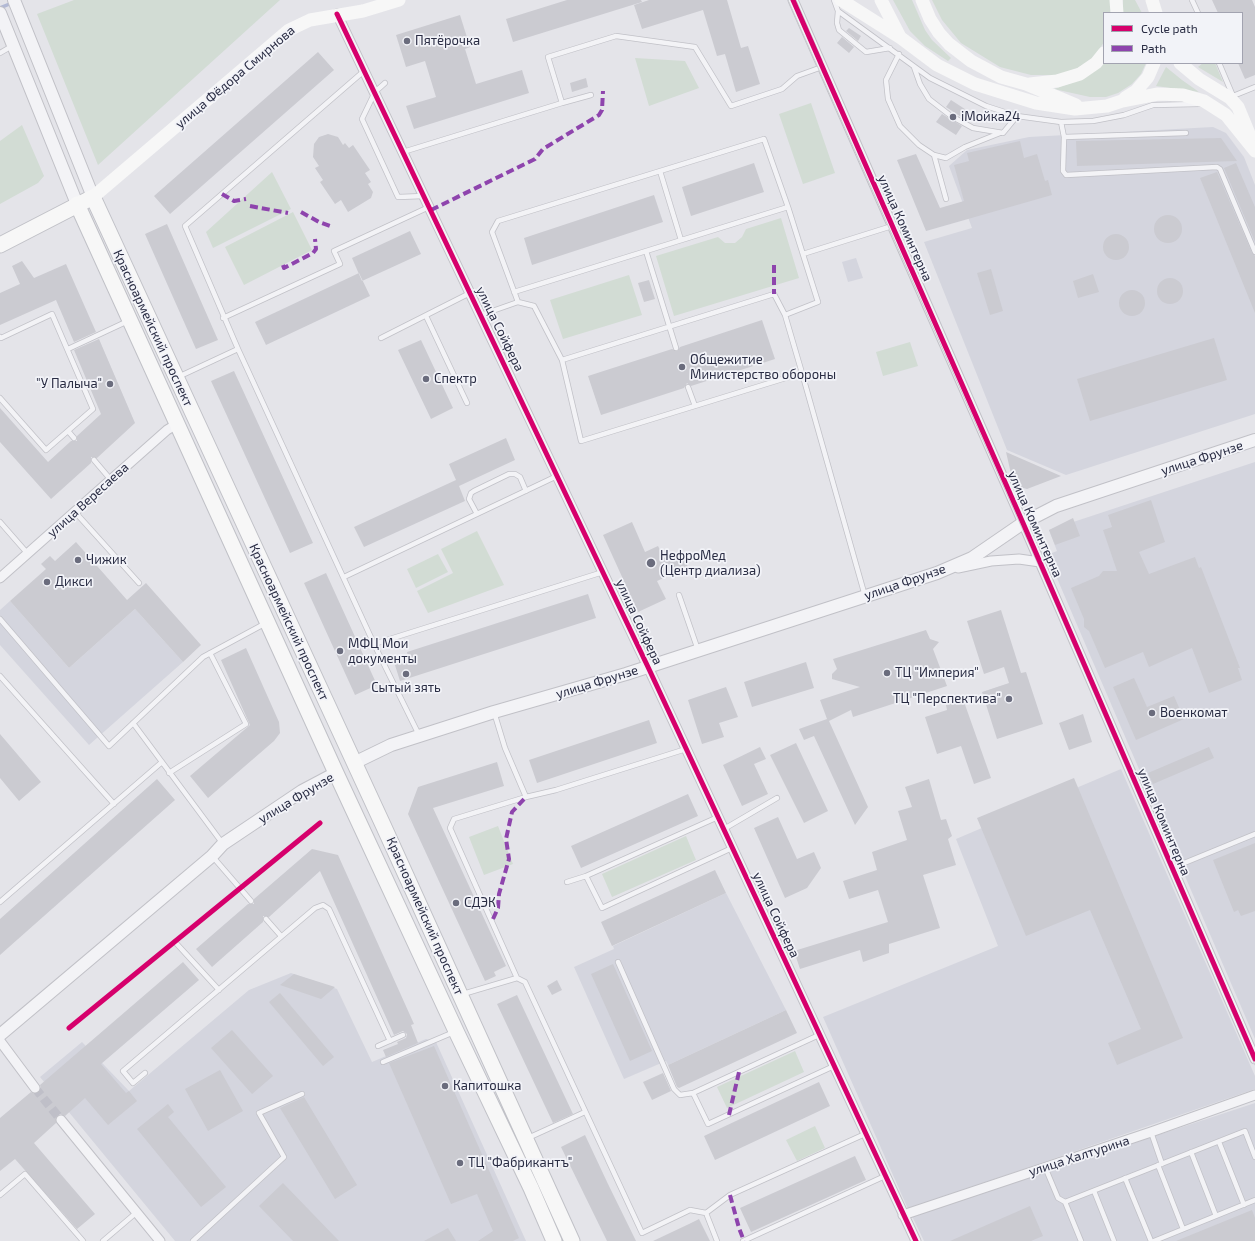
<!DOCTYPE html>
<meta charset="utf-8">
<style>
body{margin:0}
#map{position:relative;width:1255px;height:1241px;overflow:hidden;background:#e4e4e9;font-family:"Exo 2",sans-serif}
canvas{display:block}
.legend{position:absolute;left:1103px;top:12px;width:140px;height:52px;box-sizing:border-box;background:#f2f3f8;border:1px solid #a2a3b0;margin:0;padding:5px 7px;list-style:none;font-size:12px;color:#292c43}
.legend li{display:flex;align-items:center;gap:8px;height:20px}
.legend b{width:20px;border:1px solid #a2a3b0}
</style>
<div id="map">
<canvas width="1255" height="1241"></canvas>
<ul class="legend">
<li><b style="height:5px;background:#d6006c"></b>Cycle path</li>
<li><b style="height:5px;background:#8e44ad"></b>Path</li>
</ul>
</div>
<script>
const g = document.querySelector('canvas').getContext('2d');
g.lineJoin = 'round';
function paint(path, color) { g.fillStyle = color; g.fill(path, 'evenodd'); }
const shape = rows => new Path2D(rows.map(r => 'M' + r).join(''));
function strokePath(path, color, width, dash) { g.strokeStyle = color; g.lineWidth = width; g.lineCap = dash ? 'butt' : 'round'; g.setLineDash(dash || []); g.stroke(path); }
function write(font, color, halo, rows, align = 'center') {
  g.font = font + ' "Exo 2",sans-serif'; g.lineWidth = 3.5; g.setLineDash([]); g.textBaseline = 'middle'; g.strokeStyle = halo; g.fillStyle = color; for (const [text, x, y, turn = 0] of rows) {
    g.save(); g.translate(x, y); g.rotate((+turn || 0) * Math.PI / 180); g.textAlign = isNaN(turn) ? turn : align; if (halo) g.strokeText(text, 0, 0); g.fillText(text, 0, 0); g.restore();
  }
}
paint(shape([
 [1213,127,1226,133,1244,157,1255,185,1255,414,1066,475,1007,450,924,242,972,228,949,166,967,150,1029,137],
 [856,258,863,278,848,282,842,262],
 [1255,462,1255,1039,1047,555,1057,551,1049,530],
 [10,601,69,668,135,609,183,662,89,745,0,645,0,610],
 [1121,769,1255,1076,1255,1089,908,1209,823,1017,998,946,956,839],
 [726,893,786,1010,668,1065,666,1061,624,1079,574,967,614,949,613,946],
 [291,973,337,989,372,1062,426,1039,436,1042,526,1241,175,1241,40,1077,82,1042,129,1091,249,990],
 [1255,1103,1255,1241,924,1241,912,1216]
]), '#d4d5de');
paint(shape([
 [74,0,280,0,98,165,37,14],
 [893,0,912,0,925,30,932,40,951,58,948,61,925,46,910,31],
 [932,0,1110,0,1112,13,1104,13,1104,42,1094,57,1076,69,1056,75,1031,75,1000,67,961,43,942,20],
 [1123,0,1135,0,1142,13,1123,13],
 [635,58,685,61,699,88,649,106],
 [1104,63,1146,63,1141,74,1132,84,1118,93,1106,97,1090,97,1054,89,1085,78],
 [1203,63,1215,63,1223,82,1198,67],
 [1166,67,1182,80,1199,92,1156,86],
 [811,103,835,173,803,184,779,114],
 [22,125,44,176,38,183,0,204,0,141],
 [272,172,291,209,213,248,206,232],
 [293,212,312,250,244,285,225,247],
 [781,218,799,278,674,316,656,256,718,237,725,243,735,243,742,237,746,229],
 [629,275,642,315,563,339,550,300],
 [910,342,918,366,883,376,876,352],
 [477,531,504,585,428,613,417,591,453,573,441,549],
 [438,554,448,572,416,588,407,569],
 [498,826,513,864,484,875,469,837],
 [686,836,696,860,612,897,602,874],
 [795,1051,804,1072,727,1108,717,1087],
 [815,1126,825,1148,797,1161,786,1140]
]), '#d2dcd4');
strokePath(shape([
 [0,8,12,3]
]), '#b2b9d5', 3.5);
paint(shape([
 [567,0,641,0,642,2,513,42,506,19],
 [649,0,727,0,741,48,748,46,760,84,736,92,725,54,717,56,703,10,642,29,634,5],
 [1212,0,1252,0,1255,7,1255,75,1245,79,1238,63,1242,63,1242,13,1218,13],
 [460,15,470,47,465,49,476,84,522,70,529,93,414,129,406,106,436,97,425,61,406,67,396,35],
 [849,28,861,36,858,41,846,31],
 [842,37,854,47,849,53,837,43],
 [318,52,334,70,170,214,154,196],
 [586,78,588,87,572,92,570,83],
 [951,100,971,113,966,120,946,107],
 [942,114,962,126,956,135,936,122],
 [328,134,338,137,343,145,345,143,349,148,353,145,370,170,365,173,371,182,368,184,373,192,371,198,348,212,341,200,335,204,320,182,323,180,315,168,319,166,313,157,314,144,319,137],
 [1221,138,1237,161,1077,166,1076,141],
 [1020,141,1024,158,1037,154,1045,181,1048,180,1052,195,926,231,897,160,916,154,940,208,964,201,954,165,969,161,967,153],
 [754,163,764,192,691,216,682,187],
 [1236,163,1255,207,1255,242,1224,168],
 [1217,172,1252,253,1255,256,1255,313,1200,178],
 [654,195,663,222,532,265,524,238],
 '1154 229a14 14 0 1 1 28 0a14 14 0 1 1-28 0Z',
 [167,224,218,340,196,349,145,234],
 [410,231,421,254,362,281,352,258],
 '1103 247a13 13 0 1 1 26 0a13 13 0 1 1-26 0Z',
 [22,261,34,278,66,264,96,332,74,342,56,300,0,325,0,293,20,284,12,266],
 [991,269,1003,311,990,315,977,273],
 [359,273,370,296,266,345,255,322],
 [1093,274,1099,292,1078,298,1073,281],
 '1157 291a13 13 0 1 1 26 0a13 13 0 1 1-26 0Z',
 [649,280,655,299,644,302,638,283],
 '1119 303a13 13 0 1 1 26 0a13 13 0 1 1-26 0Z',
 [762,320,775,359,691,386,687,383,684,388,601,415,588,376,672,349,677,351,680,347],
 [1214,338,1227,380,1090,421,1077,379],
 [99,339,135,423,97,458,91,457,91,463,51,499,0,442,0,408,48,462,71,441,77,441,77,436,101,414,74,350],
 [421,340,453,408,431,419,398,350],
 [234,371,313,543,290,553,211,381],
 [506,438,515,460,459,486,465,501,364,547,354,527,456,480,449,464],
 [1006,452,1061,476,1027,489,1020,487,1014,483,1012,478],
 [1151,500,1165,542,1139,552,1149,574,1195,557,1199,568,1201,567,1240,668,1238,668,1242,680,1209,693,1192,648,1149,667,1143,652,1105,668,1089,631,1084,627,1084,619,1071,588,1099,576,1103,571,1117,571,1103,530,1112,527,1108,515],
 [1073,518,1080,536,1055,545,1049,530],
 [632,522,645,552,658,546,664,558,680,551,688,567,657,581,666,599,638,612,603,535],
 [76,542,127,600,146,583,201,645,183,662,135,609,69,668,10,601,46,569,41,564,50,556,55,561],
 [326,573,377,685,355,695,304,583],
 [588,594,596,618,400,681,394,662,408,657,407,652],
 [1001,610,1021,673,1026,672,1043,724,997,739,982,692,1009,683,1004,667,984,674,967,621],
 [926,630,930,639,939,642,933,649,947,686,853,717,851,710,829,721,868,807,855,825,814,736,804,740,799,729,827,719,820,700,860,687,832,679,832,674,837,669,833,659],
 [246,648,279,722,280,733,274,741,208,798,190,776,250,725,221,660],
 [806,662,814,688,752,707,744,682],
 [1134,678,1147,707,1174,696,1184,719,1136,740,1113,687],
 [726,687,738,717,719,723,724,737,702,744,688,700],
 [963,699,991,778,974,784,961,746,937,754,925,717,947,710,946,705],
 [1083,714,1092,742,1069,750,1059,723],
 [649,720,657,743,537,783,529,760],
 [0,734,41,782,19,801,0,778],
 [796,743,828,811,804,823,770,755],
 [760,747,766,759,754,764,768,794,742,806,723,765],
 [1209,747,1214,758,1153,784,1148,773],
 [497,762,504,786,433,808,506,966,494,972,496,976,485,981,408,814,418,787],
 [1074,778,1183,1038,1117,1065,1108,1043,1141,1029,1090,910,1026,936,977,818],
 [157,779,175,800,0,955,0,919],
 [929,779,941,820,946,819,952,836,948,839,956,865,923,875,940,928,889,944,889,953,863,962,860,950,800,969,794,951,888,922,878,890,849,899,843,881,877,870,872,852,907,840,898,811,912,807,905,787],
 [688,794,698,816,581,868,571,846],
 [778,817,797,859,814,852,821,868,807,888,785,898,754,828],
 [1255,843,1255,911,1241,916,1238,910,1234,912,1213,860],
 [312,849,338,855,414,1024,411,1025,418,1043,386,1057,383,1050,398,1044,397,1042,406,1038,407,1034,403,1031,394,1035,320,871,269,917,263,916,263,922,212,967,196,949,248,904,254,904,254,899],
 [715,870,726,893,612,946,601,922],
 [183,962,199,980,101,1064,126,1093,129,1091,137,1101,108,1125,85,1098,65,1116,60,1114,57,1116,56,1123,34,1143,95,1214,77,1229,15,1159,0,1171,0,1118,31,1092,35,1094,39,1093,41,1088,40,1085],
 [613,964,652,1051,630,1061,591,974],
 [294,974,335,987,321,999,280,985],
 [557,980,562,990,552,995,547,986],
 [280,993,334,1057,323,1066,269,1002],
 [517,995,573,1114,553,1123,497,1004],
 [786,1010,797,1033,679,1088,677,1087,668,1065],
 [232,1030,273,1076,252,1094,211,1048],
 [434,1046,519,1238,513,1241,478,1241,493,1231,477,1194,451,1204,389,1063],
 [220,1070,243,1111,208,1131,185,1089],
 [663,1073,671,1091,652,1100,643,1082],
 [819,1082,830,1106,715,1160,704,1136],
 [304,1097,357,1185,335,1199,280,1108],
 [168,1104,174,1112,168,1117,226,1187,201,1207,137,1129],
 [585,1135,608,1184,636,1241,607,1241,561,1147],
 [855,1156,866,1180,751,1232,740,1208],
 [283,1183,339,1241,293,1241,259,1206],
 [1030,1206,1043,1236,1031,1241,950,1241],
 [1252,1210,1255,1218,1255,1241,1176,1241],
 [699,1219,710,1241,653,1241,689,1224],
 [448,1228,456,1241,424,1241]
]), '#cbcbd1');
strokePath(shape([
 [35,1088,61,1120]
]), '#bfbfc8', 9, [9, 4.5]);
const service = shape([
 [834,0,838,11,930,78,986,106,1017,116,1061,122,1093,121,1124,115,1153,105,1199,104],
 [1192,0,1198,13],
 [838,11,837,23,839,30,866,52,890,48],
 [0,53,12,46],
 [899,54,886,80,888,99,900,126,919,145,934,155,946,199],
 [1219,63,1233,96],
 [914,67,920,84,929,99,951,116,973,128,1003,133,1017,116],
 [385,83,375,92,362,119,398,197,424,196],
 [1233,96,1255,87],
 [562,103,591,95],
 [1061,122,1064,137,1063,171,1066,175,1217,167,1220,169,1255,252],
 [1064,137,1186,133],
 [403,152,562,103,548,57,616,36,695,47,731,106,782,89,797,76,822,67],
 [934,155,946,158,965,147,1000,133],
 [660,171,681,240],
 [646,251,676,348],
 [803,254,892,226],
 [514,292,788,207],
 [481,315,518,302,492,232,498,221,764,139,788,207,818,302,785,315,774,294,562,360,534,306,518,302],
 [426,316,467,403],
 [223,318,340,264,334,251,429,207],
 [0,337,1,338,52,314,93,409,46,450,0,398],
 [381,338,470,293],
 [68,349,128,321],
 [238,349,374,644,419,735],
 [562,360,581,441,802,373,785,315],
 [802,373,865,596],
 [178,377,238,349,185,226,364,71],
 [688,387,695,406],
 [68,431,74,438],
 [94,460,111,480],
 [75,512,139,583],
 [477,514,469,499,471,493,474,491,509,474,515,474,520,477,526,491],
 [0,522,28,554],
 [344,577,557,476],
 [679,595,698,650],
 [0,619,109,746,203,657,266,623],
 [374,644,603,572],
 [0,676,114,804],
 [494,712,505,748,526,797],
 [133,723,223,844],
 [686,749,556,790,526,797,454,819,450,828,517,978,525,982,642,1233,690,1210,706,1213,730,1195,865,1134],
 [169,773,246,724,210,653],
 [724,829,777,798],
 [213,857,251,901],
 [1172,868,1255,834],
 [586,876,602,908,732,848],
 [567,882,586,876,718,817],
 [0,902,162,762],
 [266,919,281,936],
 [175,942,219,990],
 [618,962,674,1089,680,1095,693,1093],
 [463,994,517,978],
 [819,1035,693,1093,708,1124,834,1066],
 [378,1046,403,1035],
 [383,1062,454,1032],
 [145,1073,133,1083,123,1071,315,908,323,905,329,909,390,1041],
 [1151,1132,1162,1164],
 [528,1138,585,1112],
 [1219,1142,1244,1205],
 [1191,1152,1216,1216],
 [1158,1165,1183,1229],
 [1045,1167,1058,1198,1065,1202,1245,1131,1255,1157],
 [1125,1178,1151,1241],
 [1094,1191,1114,1241],
 [0,1195,25,1174,83,1241],
 [1065,1202,1081,1241],
 [706,1213,717,1241],
 [103,1241,137,1212],
 [193,1241,284,1157,259,1113,302,1094],
 [743,1241,885,1176],
 [1154,1241,1255,1200]
]);
const minor = shape([
 [793,0,1023,523,1255,1059],
 [337,14,648,667,916,1241],
 [958,568,991,561,1019,559,1040,562],
 [0,578,167,430,177,424],
 [0,1041,35,1088],
 [61,1120,160,1241],
 [903,1215,1151,1132,1255,1095]
]);
const tertiary = shape([
 [14,0,93,197],
 [0,13,77,204],
 [354,763,391,745,494,712,626,674,937,573,972,558,1023,523,1056,506,1255,440],
 [0,1035,212,856,223,844,302,791,336,773]
]);
const primary = shape([
 [77,204,336,773,456,1031,531,1188,554,1241],
 [0,245,93,197,384,827,572,1241]
]);
strokePath(service, '#c1c1c7', 6);
strokePath(minor, '#c1c1c7', 11);
strokePath(tertiary, '#c1c1c7', 14);
strokePath(primary, '#c0c1c7', 17);
strokePath(service, '#f3f3f6', 4.5);
strokePath(minor, '#f3f3f6', 9);
strokePath(tertiary, '#f3f3f6', 12);
strokePath(shape([
 [841,0,901,38,937,65,975,84,1036,103,1075,109,1107,106,1122,101,1158,94,1183,95,1204,101,1226,115,1255,151],
 [881,0,900,37],
 [922,0,930,19,939,33,949,44,971,61,1001,77,1026,84,1076,105],
 [1116,0,1117,13],
 [1152,0,1156,13],
 [1180,63,1199,79,1230,98,1238,107,1250,136],
 [1030,84,1057,81,1080,74,1096,63,1104,53],
 [1125,98,1136,91,1148,77,1154,63],
 [93,197,289,30,310,20,363,11,399,0]
]), '#f7f7f7', 13);
strokePath(primary, '#f7f7f7', 15);
strokePath(shape([
 [788,0,1049,589,1255,1065],
 [796,0,822,60]
]), '#cccdd1', 1);
strokePath(shape([
 [222,194,234,201,246,199],
 [250,206,288,213],
 [431,210,535,159,543,149,599,115,602,110,603,91],
 [301,212,319,222,333,227],
 [283,265,284,268,313,253,316,249,315,239],
 [774,265,774,294],
 [493,919,498,908,499,894,509,859,506,839,512,812,526,797],
 [729,1115,739,1072],
 [730,1195,739,1228,744,1241]
]), '#8e44ad', 4, [8, 4]);
strokePath(shape([
 [793,0,1023,523,1255,1059],
 [337,14,648,667,916,1241],
 [69,1028,320,823]
]), '#d6006c', 5);
for (const [x, y, r, color] of [
 [407,41,4,"#6a6c7d"],
 [953,117,4,"#6a6c7d"],
 [682,367,4,"#6a6c7d"],
 [426,379,4,"#6a6c7d"],
 [110,384,4,"#6a6c7d"],
 [78,560,4,"#6a6c7d"],
 [651,563,5,"#6a6c7d"],
 [47,582,4,"#6a6c7d"],
 [340,651,4,"#6a6c7d"],
 [887,673,4,"#6a6c7d"],
 [406,674,4,"#6a6c7d"],
 [1009,699,4,"#6a6c7d"],
 [1152,713,4,"#6a6c7d"],
 [456,903,4,"#6a6c7d"],
 [445,1086,4,"#6a6c7d"],
 [460,1163,4,"#6a6c7d"]
]) { const dot = new Path2D(); dot.arc(x, y, r, 0, 2 * Math.PI); g.fillStyle = color; g.fill(dot); strokePath(dot, '#f2f3f8', 1.5); }
write('13px', '#292c43', '#f2f3f8', [
 ["Пятёрочка",415,41],
 ["iМойка24",961,117],
 ["Общежитие",690,360],
 ["Министерство обороны",690,375],
 ["Спектр",434,379],
 ["\"У Палыча\"",102,384,"right"],
 ["НефроМед",660,556],
 ["(Центр диализа)",660,571],
 ["Чижик",86,560],
 ["Дикси",55,582],
 ["МФЦ Мои",348,644],
 ["документы",348,659],
 ["ТЦ \"Империя\"",895,673],
 ["Сытый зять",406,688,"center"],
 ["ТЦ \"Перспектива\"",1001,699,"right"],
 ["Военкомат",1160,713],
 ["СДЭК",464,903],
 ["Капитошка",453,1086],
 ["ТЦ \"Фабрикантъ\"",468,1163]
], 'left');
write('13px', '#292c43', '#f2f3f8', [
 ["улица Фёдора Смирнова",235,77,-40],
 ["улица Коминтерна",905,228,66],
 ["Красноармейский проспект",153,328,65],
 ["улица Сойфера",500,329,64],
 ["улица Фрунзе",1202,458,-18],
 ["улица Вересаева",88,500,-42],
 ["улица Коминтерна",1035,524,66],
 ["улица Фрунзе",905,582,-19],
 ["Красноармейский проспект",289,622,65],
 ["улица Сойфера",639,622,65],
 ["улица Фрунзе",597,682,-17],
 ["улица Фрунзе",296,798,-31],
 ["улица Коминтерна",1164,822,67],
 ["улица Сойфера",776,915,65],
 ["Красноармейский проспект",425,916,66],
 ["улица Халтурина",1079,1156,-18]
]);
</script>
